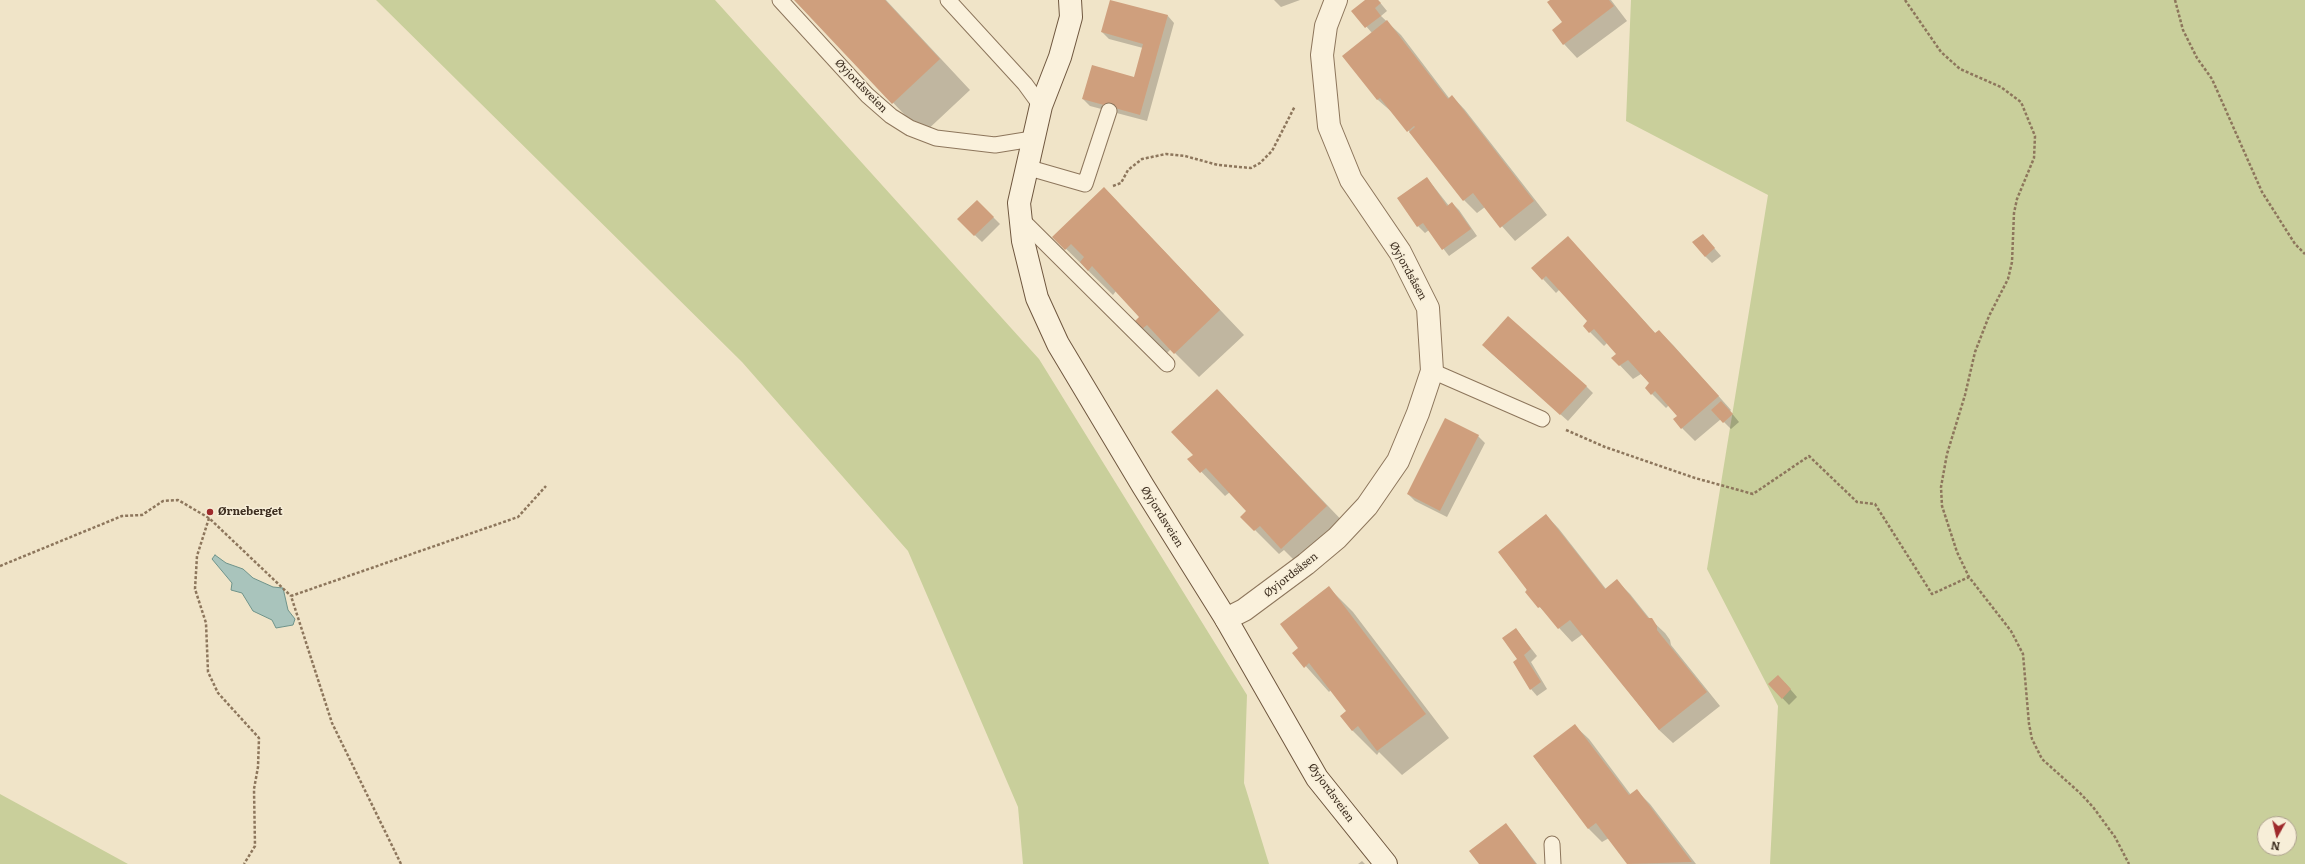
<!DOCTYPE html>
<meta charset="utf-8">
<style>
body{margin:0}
#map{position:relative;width:2305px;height:864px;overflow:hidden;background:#f0e4c8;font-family:Literata,serif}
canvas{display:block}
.north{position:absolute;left:2257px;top:816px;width:40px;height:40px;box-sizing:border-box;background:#f7eed8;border:1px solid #ada18e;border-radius:50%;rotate:188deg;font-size:11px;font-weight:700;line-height:16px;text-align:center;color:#3d2e20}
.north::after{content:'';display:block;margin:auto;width:14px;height:18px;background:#9e2a2b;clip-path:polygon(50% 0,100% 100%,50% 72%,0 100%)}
</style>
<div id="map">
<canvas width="2305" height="864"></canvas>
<div class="north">N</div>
</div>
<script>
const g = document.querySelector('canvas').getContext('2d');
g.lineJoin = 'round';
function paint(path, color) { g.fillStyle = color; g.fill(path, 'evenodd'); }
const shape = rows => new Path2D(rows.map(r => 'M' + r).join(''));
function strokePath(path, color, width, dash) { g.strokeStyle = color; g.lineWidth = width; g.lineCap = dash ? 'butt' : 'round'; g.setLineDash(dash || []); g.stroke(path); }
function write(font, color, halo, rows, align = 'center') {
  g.font = font + ' Literata,serif'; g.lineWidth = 3; g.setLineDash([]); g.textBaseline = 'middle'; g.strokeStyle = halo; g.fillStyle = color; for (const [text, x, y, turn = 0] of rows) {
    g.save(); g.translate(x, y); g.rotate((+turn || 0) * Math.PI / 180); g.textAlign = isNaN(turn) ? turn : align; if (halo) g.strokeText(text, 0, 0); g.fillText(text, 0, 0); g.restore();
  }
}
paint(shape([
 [376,0,715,0,1039,359,1247,695,1244,783,1269,864,1023,864,1018,807,908,551,742,362],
 [1631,0,2305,0,2305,864,1770,864,1778,706,1707,569,1768,195,1626,121],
 [2265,824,2289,824,2289,848,2265,848],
 [0,794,128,864,0,864]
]), '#c9cf9b');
const water = shape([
 [215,555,226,563,243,569,253,578,273,587,283,588,288,610,295,619,293,625,276,628,272,620,253,611,242,593,231,590,232,583,212,559,215,555]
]);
paint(water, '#a9c4bc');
strokePath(water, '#6f938a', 1);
paint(shape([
 [795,0,886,0,970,90,923,134],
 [1300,0,1281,7,1274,0],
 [1366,0,1378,0,1387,11,1381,16,1401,35,1449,98,1452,96,1465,110,1547,215,1515,241,1485,207,1477,213,1464,200,1421,145,1393,113,1378,100,1343,56,1372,33,1353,11],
 [1551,0,1611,0,1627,21,1577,58,1564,44,1564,22],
 [1168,16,1174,23,1147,121,1090,106,1083,99,1135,78,1143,48,1109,39,1102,32],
 [1427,178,1449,206,1452,203,1459,210,1477,236,1449,256,1429,230,1425,233,1418,226],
 [1104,188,1244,335,1199,377,1171,349,1167,353,1143,329,1137,321,1141,317,1116,291,1113,295,1054,237],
 [977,201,1000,224,982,242,958,219],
 [1568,237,1656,334,1659,331,1673,345,1731,410,1730,411,1739,422,1731,429,1721,419,1695,441,1682,428,1679,416,1669,405,1666,408,1646,388,1650,383,1641,374,1633,379,1613,358,1617,354,1607,343,1604,346,1584,326,1588,321,1560,289,1556,293,1543,279],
 [1709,242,1721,256,1712,263,1705,256],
 [1490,352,1586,386,1593,393,1568,421],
 [1217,390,1351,530,1306,572,1284,550,1279,554,1242,517,1248,511,1230,492,1225,496,1189,459,1194,455],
 [1478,436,1485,443,1447,517,1415,501,1408,494],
 [1546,515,1559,529,1606,589,1617,581,1630,594,1650,619,1665,633,1670,640,1671,645,1720,706,1673,743,1659,730,1583,634,1572,642,1526,592],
 [1329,588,1353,612,1449,738,1402,775,1379,752,1377,755,1352,730,1347,711,1331,690,1329,692,1294,653,1300,649],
 [1516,629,1537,656,1531,662,1547,689,1537,696,1531,689,1518,659],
 [1785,683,1797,697,1789,705,1769,684],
 [1575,726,1589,739,1631,795,1637,791,1650,804,1696,864,1629,864,1609,838,1602,842,1589,829,1534,757],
 [1506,825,1512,831,1537,864,1480,864],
 [1362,861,1365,864,1358,864]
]), '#0003');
paint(shape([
 [794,0,885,0,940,59,892,104],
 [1110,0,1168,15,1140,115,1082,99,1092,65,1134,77,1143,44,1101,32],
 [1365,0,1378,0,1381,3,1375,8,1381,16,1365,28,1351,11],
 [1550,0,1609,0,1614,6,1563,45,1552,30,1562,22,1547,2],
 [1387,20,1448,99,1452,95,1534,201,1500,228,1473,193,1463,201,1409,132,1415,127,1414,126,1407,132,1380,98,1377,100,1342,56],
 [1427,177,1447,206,1452,202,1471,229,1442,250,1423,223,1417,227,1397,198],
 [1104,187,1220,310,1174,354,1147,325,1142,329,1135,321,1139,317,1092,266,1088,271,1080,262,1084,257,1071,244,1065,250,1052,237],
 [977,200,994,217,974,236,957,219],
 [1703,234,1715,248,1705,257,1692,242],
 [1568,236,1655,333,1659,330,1719,396,1681,429,1673,419,1677,416,1655,391,1651,395,1645,388,1649,383,1628,360,1619,366,1611,358,1616,354,1594,329,1589,333,1583,326,1587,321,1546,276,1542,280,1531,268],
 [1508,316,1587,386,1560,415,1482,345],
 [1217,389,1327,506,1281,549,1260,526,1254,531,1240,517,1246,511,1206,468,1200,473,1187,459,1193,455,1171,432],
 [1721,401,1733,414,1723,423,1711,410],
 [1445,418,1479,435,1440,511,1407,494],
 [1546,514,1605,589,1617,579,1648,618,1652,618,1657,626,1657,630,1707,692,1659,730,1570,620,1558,629,1540,607,1538,608,1525,592,1527,590,1498,552],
 [1329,586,1426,714,1377,751,1358,726,1352,731,1340,716,1346,711,1309,663,1304,668,1292,653,1298,648,1280,624],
 [1516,628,1531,649,1524,655,1541,682,1530,690,1513,662,1517,659,1502,638],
 [1778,675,1791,689,1782,699,1768,684],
 [1575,724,1629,795,1637,789,1692,862,1627,864,1596,823,1588,829,1533,756],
 [1506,823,1536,864,1479,864,1469,851]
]), '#cf9f7d');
const lane = shape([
 [780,0,867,95,891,116,910,128,936,138,995,145,1032,139],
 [948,0,1025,84,1041,106],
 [1026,167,1085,184,1109,111],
 [1021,219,1167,364],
 [1432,371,1542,419],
 [1552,844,1553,864]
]);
const street = shape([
 [1226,619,1244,610,1306,564,1337,538,1367,506,1398,461,1418,413,1432,371,1428,308,1400,252,1351,180,1329,126,1322,55,1326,26,1336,0]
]);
const secondary = shape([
 [1070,0,1071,17,1060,57,1041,106,1019,203,1023,241,1037,298,1058,344,1143,486,1226,619,1317,778,1386,864]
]);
strokePath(lane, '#8d765c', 17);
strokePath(street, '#8d765c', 24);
strokePath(secondary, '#6f573f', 24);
strokePath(shape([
 [1905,0,1941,52,1960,69,2001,87,2021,102,2035,136,2034,158,2017,199,2014,213,2012,262,2008,279,1989,316,1975,352,1965,395,1947,454,1941,487,1942,506,1957,552,1969,577,2011,631,2023,654,2029,724,2032,739,2042,759,2080,793,2093,807,2115,837,2129,864],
 [2175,0,2183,30,2197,58,2212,79,2262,192,2295,244,2305,254],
 [1113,186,1121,183,1128,170,1142,159,1166,154,1185,156,1218,165,1251,168,1260,163,1272,151,1295,106],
 [1566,430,1605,447,1695,478,1753,494,1809,456,1857,502,1875,504,1932,594,1969,577],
 [209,518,197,556,195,589,206,623,208,672,218,693,259,738,258,767,254,789,255,846,244,864],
 [0,566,122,516,142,515,163,501,178,500,209,518,291,596],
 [401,864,332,723,291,596,518,517,546,486]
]), '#8d765c', 2.5, [3, 2]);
strokePath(lane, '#faf1dc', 15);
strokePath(street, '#faf1dc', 22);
strokePath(secondary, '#faf1dc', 22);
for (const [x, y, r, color] of [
 [210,512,4,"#9e2a2b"]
]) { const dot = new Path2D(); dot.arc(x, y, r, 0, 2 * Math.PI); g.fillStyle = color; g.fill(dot); strokePath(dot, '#f7eed8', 1.5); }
write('11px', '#3d2e20', '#f7eed8', [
 ["Øyjordsveien",861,86,46],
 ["Øyjordsåsen",1408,271,61],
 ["Øyjordsveien",1162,517,58],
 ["Øyjordsåsen",1291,575,-38],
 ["Øyjordsveien",1331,793,54]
]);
write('bold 11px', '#3d2e20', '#f7eed8', [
 ["Ørneberget",218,512]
], 'left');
</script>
